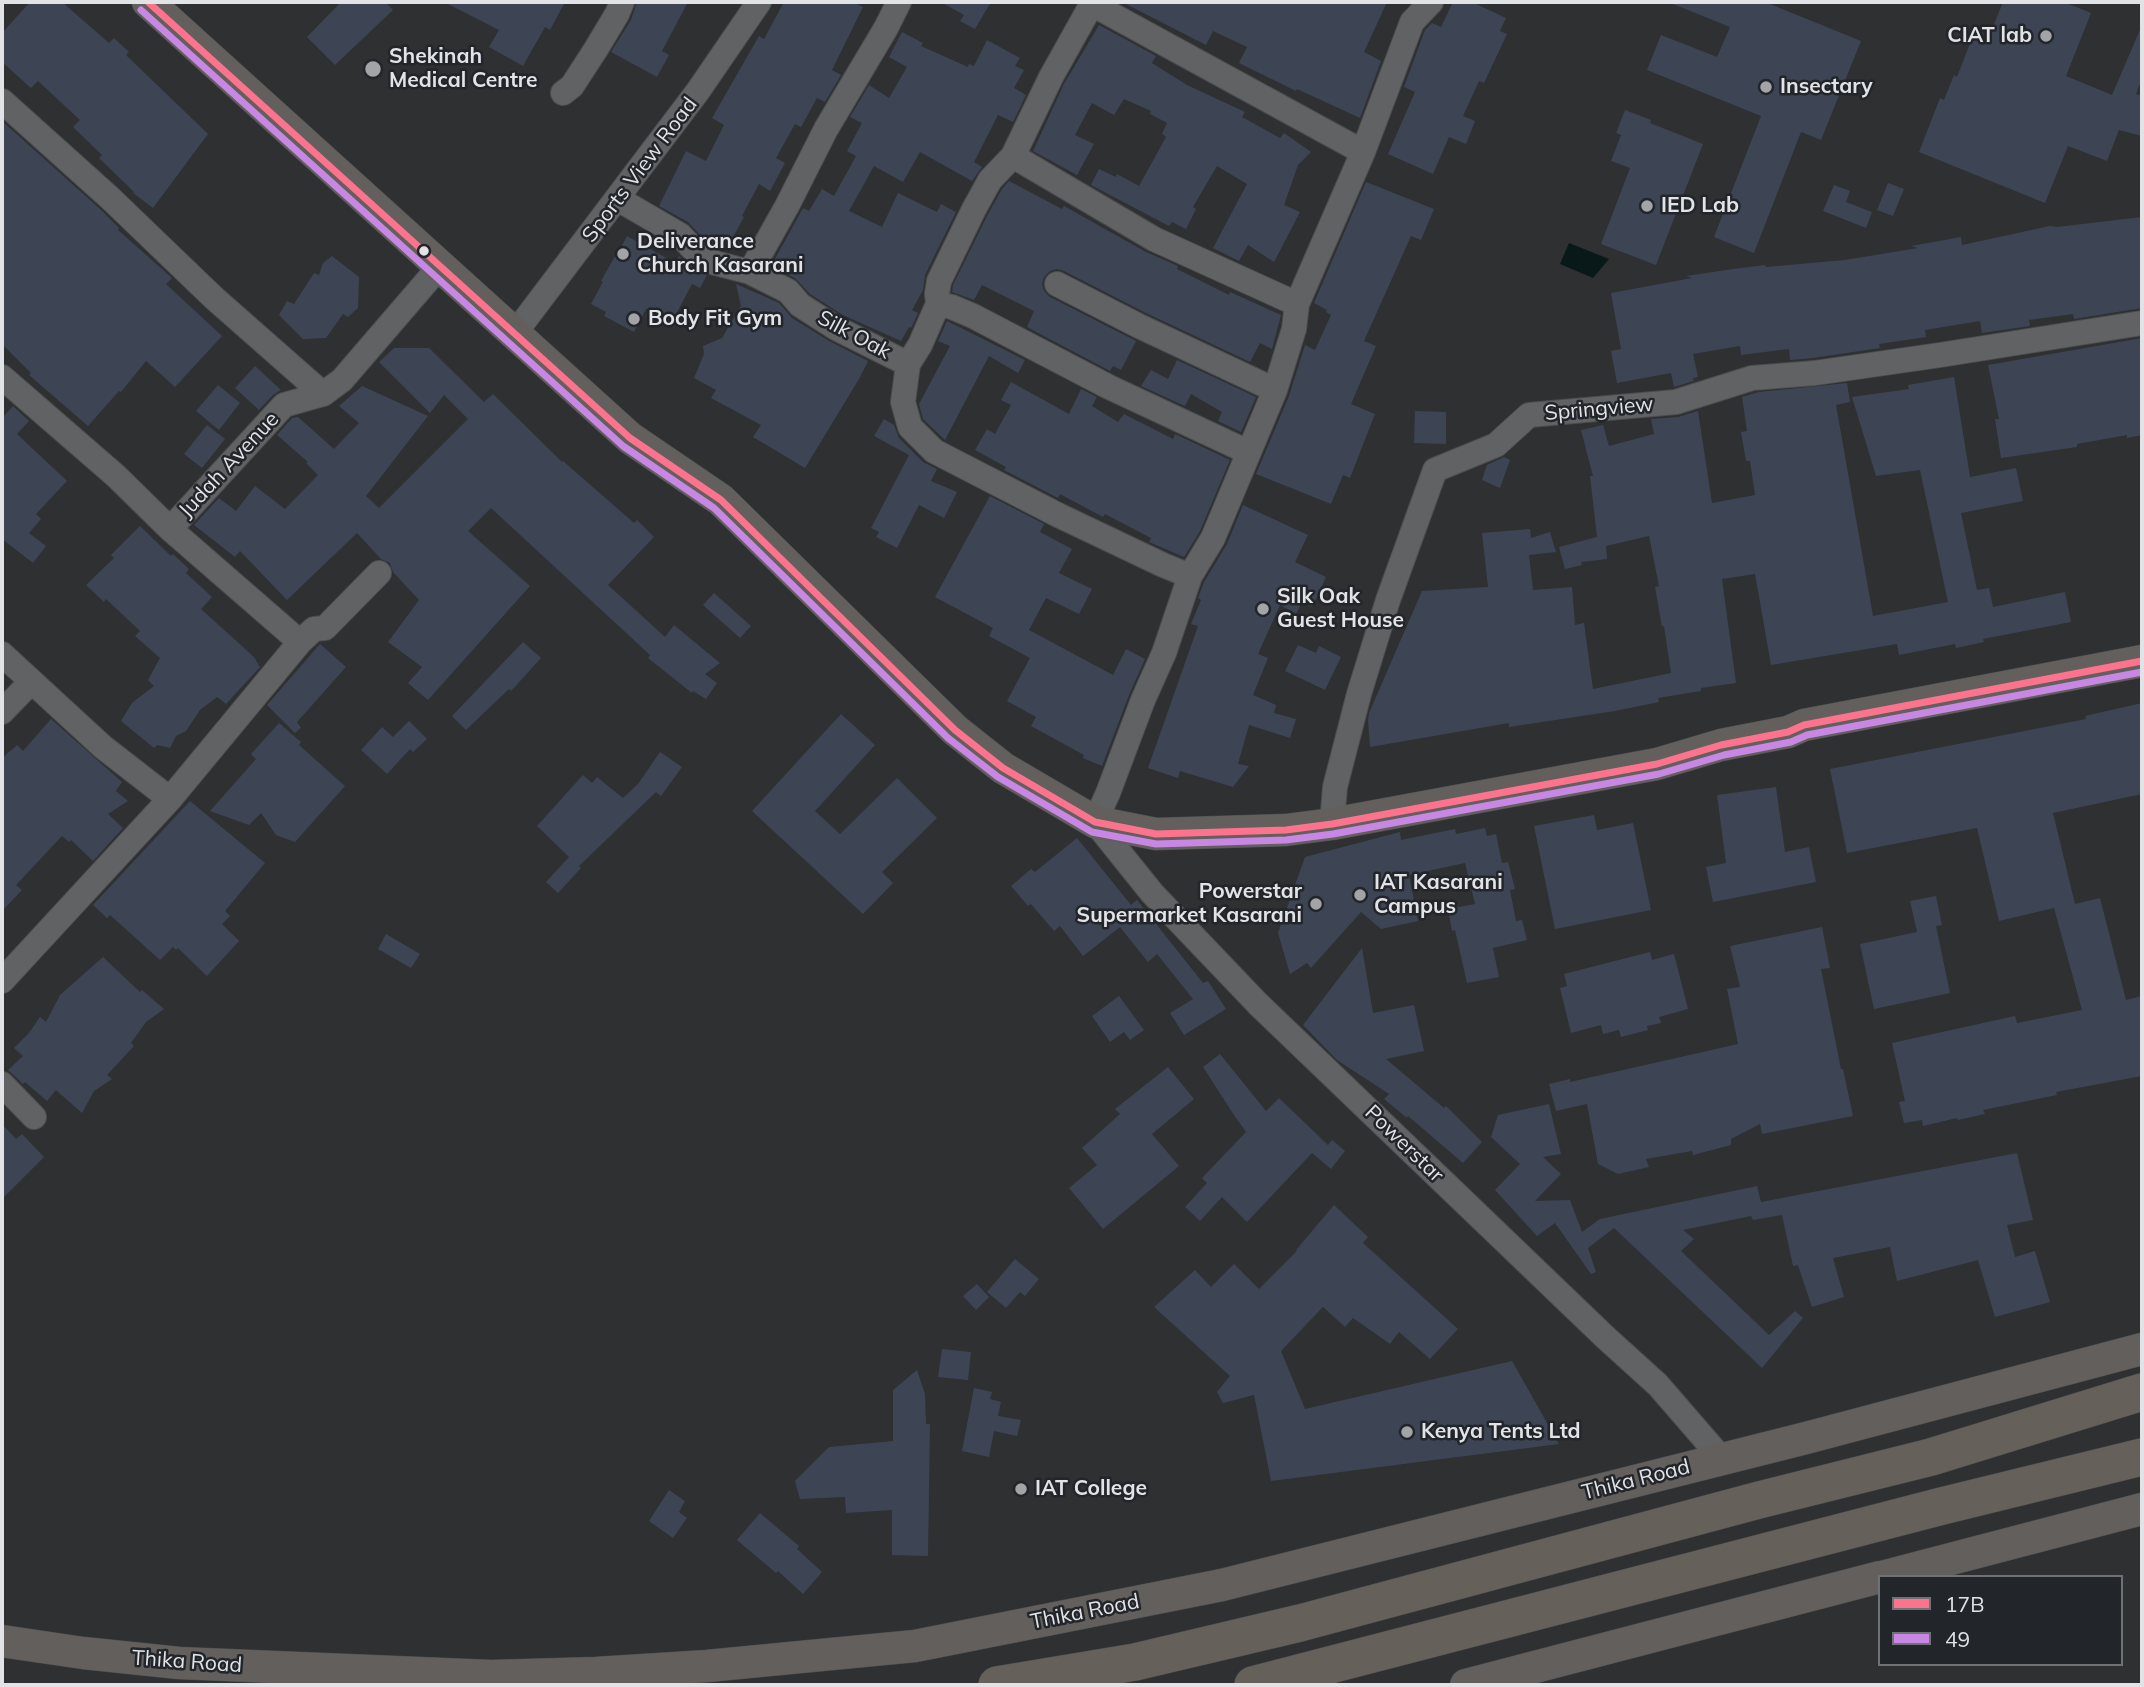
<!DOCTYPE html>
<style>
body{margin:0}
#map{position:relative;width:2144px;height:1687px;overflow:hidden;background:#2e3032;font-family:Mulish,sans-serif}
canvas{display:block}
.frame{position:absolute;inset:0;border:4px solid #e1e3e6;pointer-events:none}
.legend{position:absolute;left:1878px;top:1575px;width:245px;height:91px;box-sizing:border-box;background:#22252a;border:2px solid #6e7175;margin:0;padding:9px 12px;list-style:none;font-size:21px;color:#e1e3e6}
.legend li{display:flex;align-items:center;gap:14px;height:35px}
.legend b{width:35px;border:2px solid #6e7175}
</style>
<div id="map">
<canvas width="2144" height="1687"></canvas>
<div class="frame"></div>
<ul class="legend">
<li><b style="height:9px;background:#fc738d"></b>17B</li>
<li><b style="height:9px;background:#c787e3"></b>49</li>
</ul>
</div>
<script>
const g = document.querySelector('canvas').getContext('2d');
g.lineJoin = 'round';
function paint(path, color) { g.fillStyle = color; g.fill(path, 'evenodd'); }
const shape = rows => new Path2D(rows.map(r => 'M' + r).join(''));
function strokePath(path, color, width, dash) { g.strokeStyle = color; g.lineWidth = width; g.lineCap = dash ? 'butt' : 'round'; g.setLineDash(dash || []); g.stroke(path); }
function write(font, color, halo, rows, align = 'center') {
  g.font = font + ' Mulish,sans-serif'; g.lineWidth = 5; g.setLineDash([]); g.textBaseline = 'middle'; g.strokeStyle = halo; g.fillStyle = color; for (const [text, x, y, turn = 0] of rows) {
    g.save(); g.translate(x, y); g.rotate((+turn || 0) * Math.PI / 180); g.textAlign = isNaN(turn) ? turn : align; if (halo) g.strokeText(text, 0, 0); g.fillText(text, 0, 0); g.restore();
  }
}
paint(shape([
 [1569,243,1609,259,1593,278,1560,264]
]), '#09191a');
paint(shape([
 [30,2,62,2,109,43,114,38,129,52,126,55,208,134,153,208,133,193,134,192,99,158,102,155,73,127,80,120,38,81,31,88,2,62,2,33],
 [341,2,385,2,393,10,335,65,307,37],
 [444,2,565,2,550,30,545,27,523,66,489,47,499,30],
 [637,2,688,2,662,51,669,55,657,77,611,52,631,20],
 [784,2,853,2,863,7,832,70,841,75,825,102,817,98,801,127,795,124,776,158,785,163,770,191,759,184,742,216,744,217,727,248,725,240,720,249,704,239,688,222,659,206,686,151,706,161,724,125,712,118,759,36,764,39],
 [941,2,991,2,975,29,960,21,964,15],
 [1122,2,1387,2,1364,52,1381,61,1360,118,1297,89,1296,91,1239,63,1247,47,1213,31,1206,45],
 [1453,2,1472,2,1506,18,1500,31,1507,34,1484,83,1479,81,1463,116,1475,121,1466,144,1449,137,1433,174,1388,154,1415,92,1404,87,1425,30,1432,23,1441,27],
 [1668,2,1765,2,1861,41,1821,140,1801,132,1754,253,1714,237,1761,116,1647,70,1661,35,1717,57,1730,27],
 [2003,2,2064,2,2091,13,2066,76,2112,95,2142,25,2142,78,2136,94,2142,96,2142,136,2119,130,2107,161,2068,146,2045,203,1919,152,1940,98,1944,100,1954,75,1957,77,1972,38,1986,44],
 [1099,25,1156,56,1152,63,1187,85,1245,112,1242,117,1280,138,1284,133,1311,152,1298,165,1284,205,1300,212,1274,262,1248,245,1239,261,1213,248,1247,184,1217,166,1193,207,1196,209,1186,229,1172,222,1169,226,1091,185,1099,169,1116,177,1117,174,1139,186,1166,137,1162,134,1167,123,1150,114,1151,111,1124,99,1114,115,1092,103,1075,135,1094,144,1077,175,1033,151,1064,84],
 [902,32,923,43,921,46,968,67,969,64,974,66,987,40,1020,58,1015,66,1024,70,1014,88,1026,95,1013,122,998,115,974,162,982,167,972,181,920,152,903,182,874,166,849,211,882,227,898,193,937,212,941,204,956,212,925,275,923,290,912,310,918,313,911,328,909,327,901,341,843,315,810,294,795,278,771,266,803,208,809,211,822,189,834,196,856,156,847,151,862,123,850,117,869,85,889,98,907,67,889,57],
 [1625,110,1651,120,1650,123,1703,144,1656,265,1601,244,1630,168,1611,161,1621,135,1616,133],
 [2,121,100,209,119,228,118,230,172,278,166,284,222,336,175,387,146,361,121,392,119,391,88,426,29,375,31,373,2,344],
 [1009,181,1062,209,1064,206,1146,252,1178,266,1177,269,1229,295,1230,292,1281,315,1272,349,1260,343,1250,362,1146,313,1064,271,1057,269,1050,271,1044,277,1042,284,1044,291,1050,297,1136,341,1121,370,1113,366,1110,371,1027,327,1034,311,982,285,974,300,952,292,953,285,987,216,1002,189],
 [1366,182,1434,209,1421,240,1411,236,1364,341,1376,346,1351,404,1375,414,1350,478,1343,475,1331,504,1256,474,1289,396,1305,345,1315,350,1331,315,1326,312,1327,310,1314,303],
 [1888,183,1904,189,1893,216,1877,210],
 [1834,185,1850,191,1846,202,1872,212,1866,228,1823,211],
 [2142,217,2142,308,2074,319,2073,314,2029,320,2030,326,1982,333,1980,321,1925,330,1926,337,1879,344,1880,348,1813,358,1790,360,1789,349,1741,355,1740,346,1693,354,1698,377,1693,378,1694,381,1674,387,1671,373,1617,383,1611,351,1621,349,1611,293,1692,278,1686,276,1733,269,1765,265,1766,267,1845,260,1918,248,1911,246,1961,237,1962,245,2050,226,2057,227],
 [627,236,675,263,679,256,687,264,707,275,700,288,692,284,672,322,646,309,634,332,604,316,606,312,591,304,603,282,601,281,615,256,616,257],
 [332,256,359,277,358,308,348,317,343,314,326,338,303,339,279,315,287,301,294,304,314,273,319,275,323,263],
 [736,284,779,303,792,318,829,341,868,361,859,379,805,468,753,437,761,425,711,398,716,390,694,378,704,354,703,346,722,338,741,306],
 [947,321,1025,360,1018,373,989,356,945,440,923,419,919,404,950,346,938,341],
 [2142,338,2142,435,2127,438,2127,435,2077,444,2077,447,2001,458,1995,419,1999,419,1988,365],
 [394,348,429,348,484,402,493,394,562,462,563,461,634,523,637,520,654,537,608,585,665,637,674,625,720,663,705,674,717,683,706,699,693,691,692,693,648,658,650,655,491,508,468,531,530,586,428,700,408,683,422,667,388,642,419,600,393,572,390,563,381,559,357,533,287,600,240,551,235,557,194,525,219,498,236,511,255,486,285,509,318,475,306,463,308,462,277,435,292,418,298,417,334,449,359,423,339,406,362,386,428,416,366,496,379,508,468,419,444,395,430,413,379,362],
 [1177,360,1256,397,1241,432,1218,421,1222,412,1191,394,1185,406,1141,386,1151,370,1168,379],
 [255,366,281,390,273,395,259,410,235,388],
 [1954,377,1970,477,2016,468,2023,501,1961,513,1977,590,1989,588,1993,607,2065,592,2071,622,1983,639,1984,642,1956,648,1955,644,1899,655,1897,644,1771,665,1755,574,1722,579,1736,683,1701,688,1701,691,1658,698,1659,702,1615,711,1509,727,1509,723,1370,747,1368,720,1369,713,1422,591,1488,587,1482,533,1530,529,1531,538,1550,532,1556,552,1529,555,1533,590,1572,587,1575,625,1584,623,1593,689,1671,673,1664,626,1662,627,1655,587,1659,586,1649,536,1606,546,1607,559,1581,562,1582,565,1565,569,1559,547,1597,537,1590,476,1593,476,1581,430,1603,425,1609,446,1654,434,1651,419,1678,417,1698,411,1712,503,1755,495,1750,461,1746,461,1741,432,1747,431,1742,397,1759,392,1847,383,1850,402,1836,405,1873,616,1948,602,1920,470,1876,476,1852,397,1909,389,1908,385],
 [1011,382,1069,414,1081,389,1097,397,1092,406,1118,422,1124,414,1173,439,1175,434,1230,460,1200,531,1184,557,1149,542,1151,538,1105,514,1103,517,1060,494,1058,498,1004,470,1006,467,975,450,987,429,995,434,1011,405,1001,400],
 [218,385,240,403,219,430,196,411],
 [13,406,29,421,17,434,67,481,36,514,41,519,29,533,46,546,33,563,2,539,2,418],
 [1415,411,1446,412,1446,444,1414,443],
 [884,419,894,425,899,438,923,462,937,469,931,481,957,492,944,518,919,505,897,548,876,537,879,532,871,528,909,455,874,436],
 [207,425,225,439,202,468,184,454],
 [1504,457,1510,460,1500,488,1482,480,1487,465],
 [990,496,1044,524,1040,532,1072,549,1059,573,1092,589,1079,614,1046,598,1029,630,1113,675,1126,649,1145,659,1129,695,1102,766,1083,758,1084,755,1031,726,1036,717,1007,701,1030,658,989,636,993,628,935,597],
 [1243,505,1308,535,1295,562,1326,577,1312,607,1302,602,1296,614,1280,605,1258,654,1268,658,1253,695,1276,705,1274,713,1296,719,1290,738,1249,725,1238,764,1249,766,1233,787,1180,771,1178,778,1148,768,1198,626,1191,624,1201,600,1198,598,1204,582,1227,544],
 [140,526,171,556,173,554,189,569,186,573,212,597,201,609,254,657,260,667,226,704,217,697,200,710,186,731,176,736,170,748,157,745,154,748,121,721,132,703,154,686,148,680,160,658,135,636,140,631,106,599,104,602,86,585,114,558,111,555],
 [714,593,751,626,740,638,703,605],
 [523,642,541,658,511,691,509,689,466,730,452,716],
 [320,644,346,667,297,722,301,728,295,733,267,705],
 [1298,645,1316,653,1319,646,1341,657,1325,690,1285,671],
 [2142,703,2142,794,2053,813,2075,904,2100,898,2126,1000,2142,996,2142,1076,2056,1092,2057,1095,1983,1110,1985,1114,1958,1120,1957,1118,1923,1126,1922,1120,1904,1123,1899,1102,1905,1101,1892,1043,2015,1016,2017,1023,2082,1010,2054,908,1999,921,1977,828,1847,853,1830,769,2086,719,2085,716],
 [841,714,875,745,815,811,840,834,897,778,937,818,882,872,893,883,863,914,752,811],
 [51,719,122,782,116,791,128,801,108,814,123,828,93,861,71,840,69,842,62,836,16,885,22,890,2,911,2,758,17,745,23,751],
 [409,721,427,739,413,752,410,749,387,774,361,750,382,727,393,737],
 [279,723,301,742,299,745,345,786,295,842,276,835,261,813,249,825,210,811,256,759,251,754],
 [660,752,682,767,661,796,656,792,579,866,575,862,581,868,558,893,546,882,569,857,537,826,583,775,592,783,597,777,623,798,638,784],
 [1776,787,1785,852,1809,847,1816,882,1713,902,1706,867,1726,863,1717,795],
 [190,801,265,863,225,911,230,916,222,924,239,941,207,976,178,948,176,950,173,947,160,960,110,915,107,918,93,905],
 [1594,815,1597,830,1633,823,1651,910,1555,929,1534,826],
 [1485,828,1487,836,1496,834,1502,863,1508,862,1515,889,1510,890,1516,921,1522,920,1527,940,1493,948,1499,977,1467,983,1455,930,1452,931,1448,909,1475,904,1465,863,1409,875,1418,921,1381,929,1361,912,1311,968,1307,963,1290,974,1278,933,1305,857,1400,832,1401,840,1455,829,1456,834],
 [1077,838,1131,905,1137,900,1203,983,1208,981,1226,1009,1184,1035,1170,1013,1193,999,1157,954,1148,962,1120,927,1083,956,1060,926,1054,931,1031,904,1028,906,1011,886,1031,869,1035,872],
 [1936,896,1942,925,1936,926,1950,993,1874,1009,1860,944,1917,932,1910,901],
 [1822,927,1830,968,1821,969,1841,1069,1843,1069,1853,1116,1762,1134,1760,1124,1731,1139,1731,1145,1693,1155,1692,1151,1646,1159,1649,1167,1618,1174,1598,1164,1587,1104,1556,1111,1549,1084,1570,1079,1570,1082,1738,1044,1727,989,1740,987,1730,946],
 [386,934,420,954,411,968,378,949],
 [1362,948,1373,1013,1414,1005,1424,1051,1386,1059,1444,1108,1446,1106,1482,1142,1463,1163,1408,1116,1407,1118,1384,1099,1389,1094,1337,1060,1303,1025],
 [1650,952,1652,960,1674,954,1688,1009,1659,1017,1661,1023,1647,1026,1648,1030,1621,1037,1619,1030,1603,1034,1601,1025,1571,1033,1560,988,1567,986,1564,974],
 [103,957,140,992,142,990,164,1009,146,1022,131,1043,134,1046,107,1075,112,1079,94,1091,82,1113,56,1090,47,1101,25,1082,23,1084,8,1070,23,1056,14,1048,29,1033,40,1017,46,1022,60,995],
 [1119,996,1144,1030,1130,1040,1124,1032,1110,1042,1092,1016],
 [1220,1054,1266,1111,1279,1098,1328,1145,1332,1140,1345,1151,1331,1169,1312,1153,1247,1222,1222,1197,1200,1221,1185,1207,1207,1183,1202,1178,1246,1132,1234,1115,1203,1067],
 [1168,1067,1194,1099,1152,1134,1179,1166,1103,1229,1069,1188,1097,1165,1082,1148,1120,1114,1115,1109],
 [1549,1104,1561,1154,1543,1157,1561,1174,1535,1201,1570,1200,1582,1232,1600,1219,1757,1186,1761,1202,2017,1153,2033,1220,2007,1225,2015,1257,2035,1251,2050,1302,1995,1317,1978,1260,1897,1281,1890,1247,1833,1258,1844,1297,1812,1307,1798,1265,1793,1266,1782,1215,1753,1220,1751,1216,1683,1230,1694,1239,1681,1251,1769,1335,1795,1311,1803,1318,1762,1368,1614,1228,1588,1248,1596,1272,1591,1274,1555,1223,1537,1236,1495,1190,1520,1164,1491,1137,1498,1115],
 [2,1124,16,1139,22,1134,44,1157,2,1199],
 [1334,1205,1368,1237,1363,1243,1458,1329,1430,1359,1399,1332,1390,1344,1353,1318,1345,1327,1323,1307,1281,1351,1305,1409,1512,1361,1559,1444,1271,1481,1254,1395,1223,1403,1217,1392,1230,1376,1154,1307,1195,1270,1211,1287,1234,1264,1259,1289,1297,1251,1296,1250],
 [1015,1259,1039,1279,1025,1296,1020,1292,1006,1308,987,1292],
 [977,1284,989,1297,976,1310,963,1296],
 [942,1349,971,1352,968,1380,938,1377],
 [917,1370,925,1394,926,1424,930,1424,928,1556,892,1555,892,1510,846,1513,845,1497,800,1499,795,1481,829,1447,893,1441,893,1390],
 [974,1388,992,1392,990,1399,1001,1402,998,1416,1021,1420,1017,1436,994,1431,989,1457,962,1451],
 [669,1490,685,1501,679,1512,687,1518,673,1538,649,1521],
 [760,1513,799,1546,797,1549,822,1572,803,1594,778,1571,776,1573,737,1540]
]), '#3d4555');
const minor = shape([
 [1431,2,1412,22,1363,152,1297,304,1294,329,1275,390,1213,538,1190,576,1164,653,1143,700,1108,793,1095,822,1152,893,1258,1004,1605,1337,1658,1385,1722,1459],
 [1092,4,1363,152],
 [563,93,572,86,596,49,617,14,622,2],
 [2,101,110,198,214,298,323,394],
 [1013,156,1154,239,1297,304],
 [618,199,680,235,695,251,715,263,750,272,788,291,800,305,836,328,908,364,903,402,910,427,934,451,1058,515,1163,565,1190,576],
 [750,272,787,206,826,129,886,28,899,2],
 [1057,284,1139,326,1275,390],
 [938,304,952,307,973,316,1109,387,1248,452],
 [515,333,698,91,759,2],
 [908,364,920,345,938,304,937,294,939,281,974,209,990,180,1013,156,1051,77,1093,2],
 [2,377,116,476,170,529,300,642],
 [170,529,284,405,323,394,342,380,441,265],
 [2,654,103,747,170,799],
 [2,712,31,682],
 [1332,824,1335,787,1359,694,1388,600,1435,470,1496,445,1529,415,1676,402,1752,378,1815,373,1940,355,2142,323],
 [2,981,170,799,300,642,314,629,325,628,379,573],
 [2,1084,34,1117]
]);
const major = shape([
 [148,2,630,438,721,500,955,730,1003,768,1095,822,1156,834,1286,830,1332,824,1657,764,1721,745,1788,732,1804,725,2142,661],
 [1882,1577,2142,1509],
 [2,1641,83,1653,179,1663,491,1676,596,1673,707,1666,915,1646,1222,1585,1806,1438,2142,1349],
 [1466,1685,1880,1577]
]);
const highway = shape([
 [997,1685,1135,1662,1300,1623,1759,1500,1931,1457,2142,1392],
 [1253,1685,1942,1506,2142,1457]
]);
strokePath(minor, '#4b4d4f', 26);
strokePath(major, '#4b4d4f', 33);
strokePath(highway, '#4b4d4f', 38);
strokePath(minor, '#616264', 24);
strokePath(major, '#625f5c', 32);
strokePath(highway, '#66605a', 37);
strokePath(shape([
 [148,2,630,438,721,500,955,730,1003,768,1095,822,1156,834,1286,830,1332,824,1657,764,1721,745,1788,732,1804,725,2142,661]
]), '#fc738d', 7);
strokePath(shape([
 [141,10,623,446,714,508,948,738,998,777,1092,832,1156,844,1286,840,1333,834,1659,774,1724,755,1791,742,1807,735,2142,672]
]), '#c787e3', 7);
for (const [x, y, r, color] of [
 [2046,36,7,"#a2a4a7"],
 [373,69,9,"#a2a4a7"],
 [1766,87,7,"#a2a4a7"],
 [1647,206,7,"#a2a4a7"],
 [424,251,6,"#e1e3e6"],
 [623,254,7,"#a2a4a7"],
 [634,319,7,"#a2a4a7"],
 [1263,609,7,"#a2a4a7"],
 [1360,895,7,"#a2a4a7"],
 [1316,904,7,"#a2a4a7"],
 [1407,1432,7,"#a2a4a7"],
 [1021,1489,7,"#a2a4a7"]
]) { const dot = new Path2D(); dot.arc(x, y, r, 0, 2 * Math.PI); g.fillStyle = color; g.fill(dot); strokePath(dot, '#22252a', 2.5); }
write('bold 21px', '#e1e3e6', '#22252a', [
 ["CIAT lab",2032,36,"right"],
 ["Shekinah",389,57],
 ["Medical Centre",389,81],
 ["Insectary",1780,87],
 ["IED Lab",1661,206],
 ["Deliverance",637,242],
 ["Church Kasarani",637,266],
 ["Body Fit Gym",648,319],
 ["Silk Oak",1277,597],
 ["Guest House",1277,621],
 ["IAT Kasarani",1374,883],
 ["Campus",1374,907],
 ["Powerstar",1302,892,"right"],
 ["Supermarket Kasarani",1302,916,"right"],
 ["Kenya Tents Ltd",1421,1432],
 ["IAT College",1035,1489]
], 'left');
write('21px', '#e1e3e6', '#22252a', [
 ["Sports View Road",640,170,-53],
 ["Silk Oak",854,335,28],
 ["Springview",1599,409,-5],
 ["Judah Avenue",229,465,-47],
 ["Powerstar",1404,1144,44],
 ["Thika Road",1636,1480,-14],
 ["Thika Road",1085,1612,-11],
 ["Thika Road",187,1662,4]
]);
</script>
